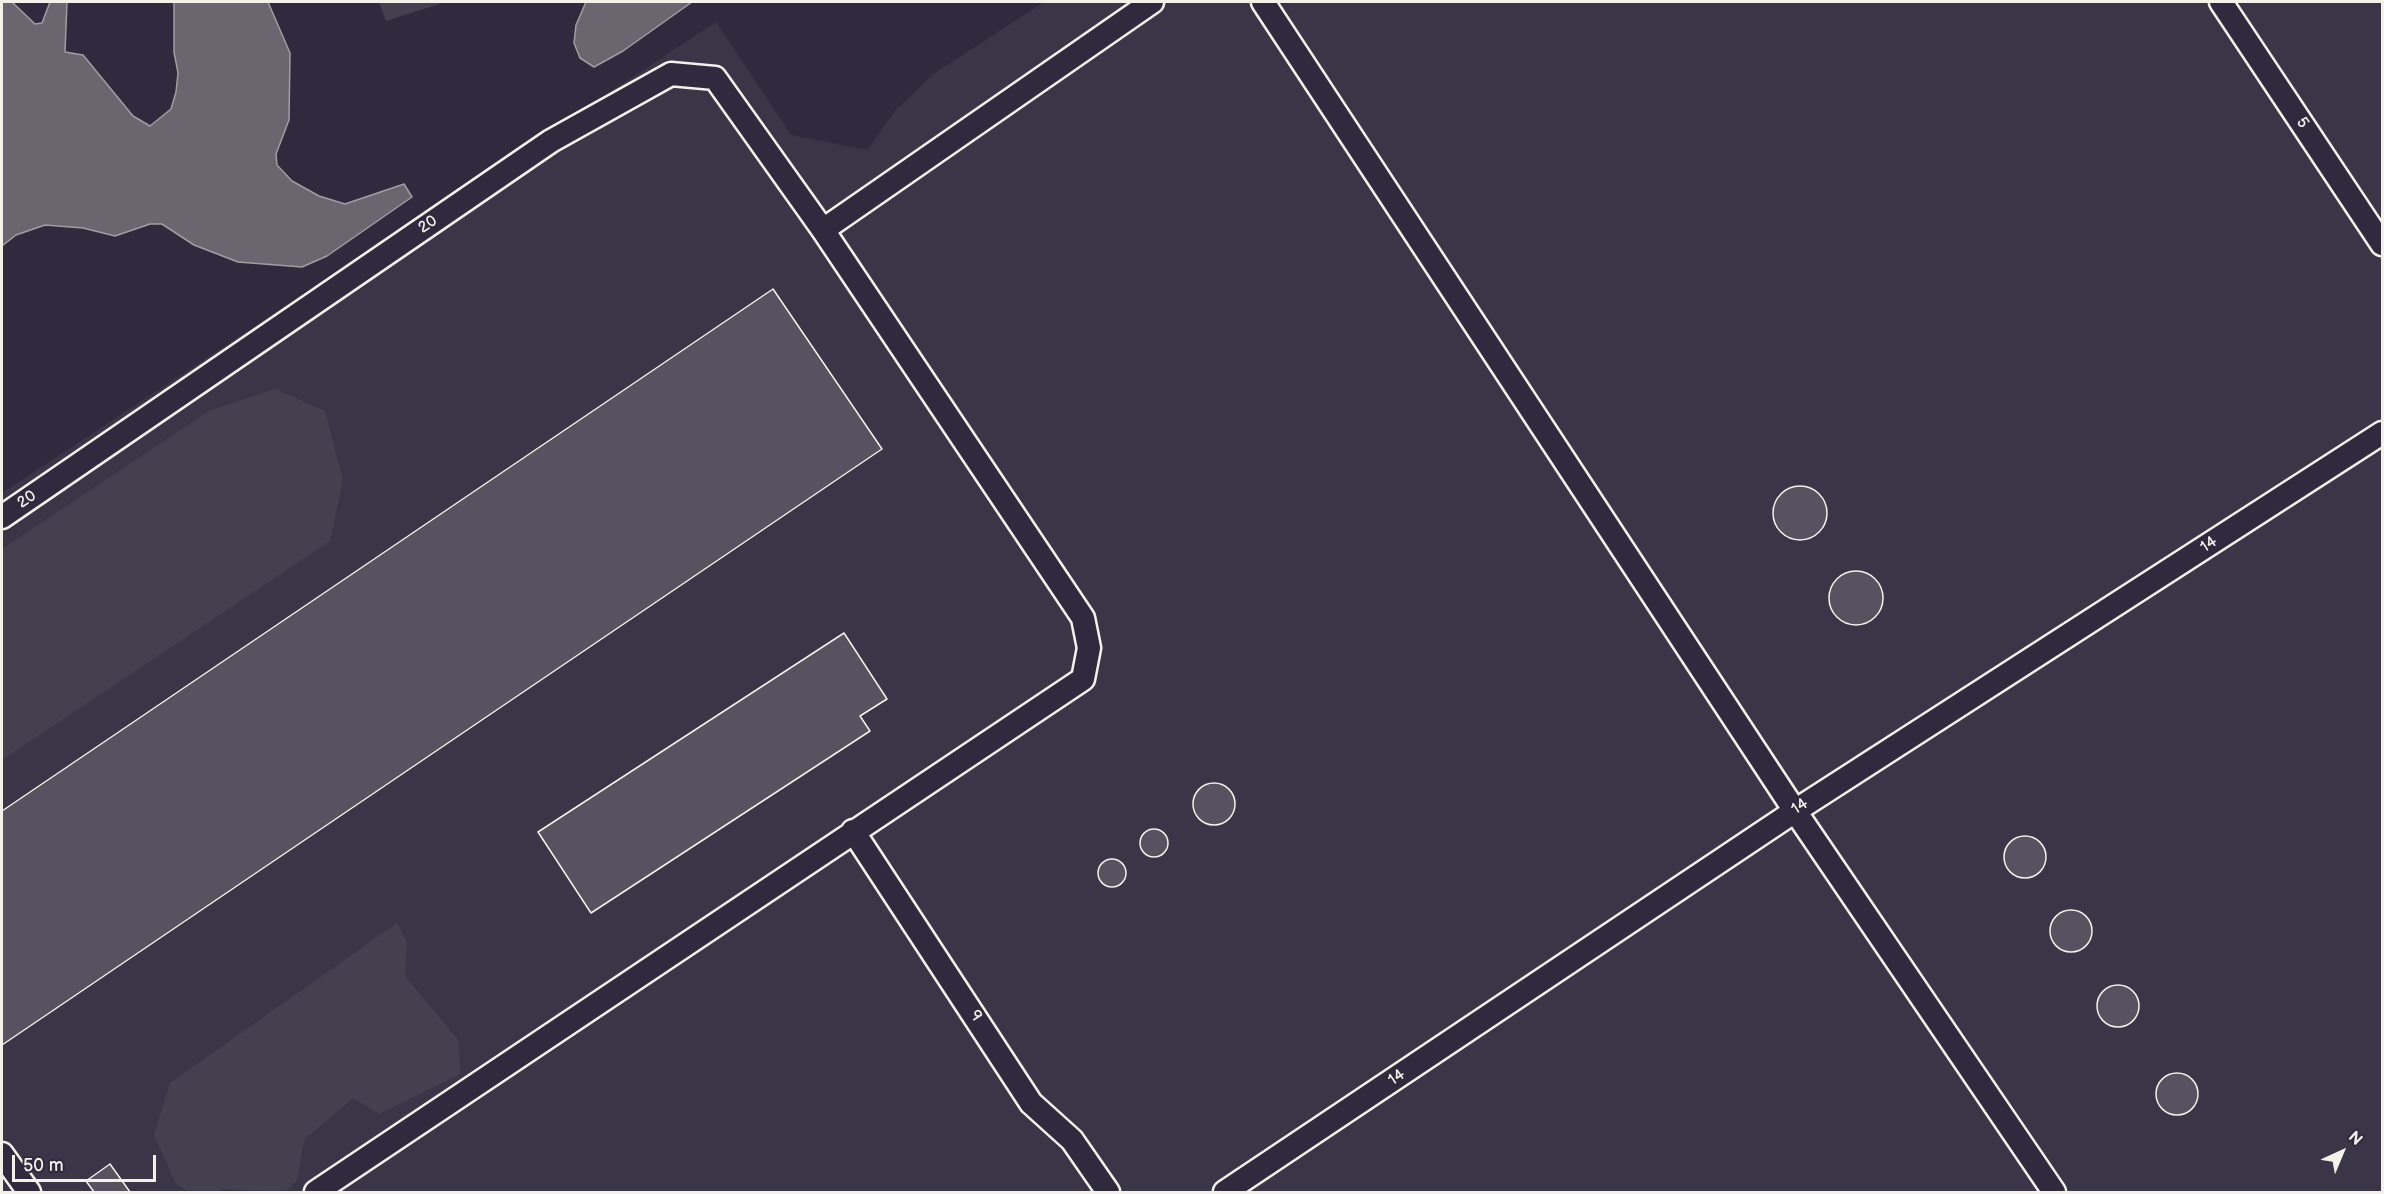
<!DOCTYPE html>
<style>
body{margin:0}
#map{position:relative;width:2384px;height:1194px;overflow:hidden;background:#2f2a3d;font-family:"Balsamiq Sans",sans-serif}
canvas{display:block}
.frame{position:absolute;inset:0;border:3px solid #f4f1e8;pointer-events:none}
.north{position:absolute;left:2312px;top:1122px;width:60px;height:60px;-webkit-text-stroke:4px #2f2a3d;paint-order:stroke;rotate:44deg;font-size:16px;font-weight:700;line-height:24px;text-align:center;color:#f4f1e8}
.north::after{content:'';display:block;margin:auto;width:21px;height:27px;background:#f4f1e8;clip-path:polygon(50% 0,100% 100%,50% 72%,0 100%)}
.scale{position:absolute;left:12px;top:1155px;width:144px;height:27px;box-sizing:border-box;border:3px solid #f4f1e8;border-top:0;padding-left:8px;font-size:18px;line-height:21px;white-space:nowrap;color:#f4f1e8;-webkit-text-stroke:4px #2f2a3d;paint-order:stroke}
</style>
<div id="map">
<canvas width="2384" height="1194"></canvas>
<div class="frame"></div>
<div class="north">N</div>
<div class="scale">50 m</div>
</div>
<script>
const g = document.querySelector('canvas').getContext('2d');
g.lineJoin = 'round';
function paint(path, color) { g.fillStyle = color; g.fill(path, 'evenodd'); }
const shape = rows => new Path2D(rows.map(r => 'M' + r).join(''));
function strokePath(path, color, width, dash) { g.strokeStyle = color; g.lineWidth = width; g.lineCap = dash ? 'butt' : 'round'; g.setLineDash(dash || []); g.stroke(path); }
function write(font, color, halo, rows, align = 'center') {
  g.font = font + ' "Balsamiq Sans",sans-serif'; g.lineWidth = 5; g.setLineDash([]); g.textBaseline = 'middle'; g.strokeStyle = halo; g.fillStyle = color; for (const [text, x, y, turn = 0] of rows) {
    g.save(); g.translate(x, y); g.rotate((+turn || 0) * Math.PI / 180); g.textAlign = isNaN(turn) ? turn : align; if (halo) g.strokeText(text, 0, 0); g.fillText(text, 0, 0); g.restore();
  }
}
paint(shape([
 [1044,2,2382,2,2382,1192,2,1192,2,493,716,22,791,135,867,150,895,111,932,75]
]), '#3b3647');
paint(shape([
 [379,2,446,2,386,21],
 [275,389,325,411,343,480,330,541,2,760,2,549,209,411],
 [397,923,407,942,405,976,459,1041,460,1074,379,1114,353,1098,304,1140,297,1181,284,1192,223,1189,217,1192,189,1192,176,1184,154,1135,170,1083]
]), '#454050');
const water = shape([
 [2,2,12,2,35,24,42,23,50,2,67,2,65,52,83,55,133,116,150,126,171,109,176,92,178,73,174,52,174,2,268,2,290,53,289,120,276,154,277,165,292,181,319,196,345,204,404,184,412,197,327,256,302,267,238,262,194,245,162,224,150,224,115,236,83,228,45,225,16,235,2,246,2,2],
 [586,2,692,2,623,51,594,67,580,58,574,43,576,25,586,2]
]);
paint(water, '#6a6670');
strokePath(water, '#a19ea0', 1.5);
const building = shape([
 [773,289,882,449,2,1045,2,811,773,289],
 '1773 513a27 27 0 1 1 54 0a27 27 0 1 1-54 0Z',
 '1829 598a27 27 0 1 1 54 0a27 27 0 1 1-54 0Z',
 [844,633,887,699,860,716,870,731,591,913,538,832,844,633],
 '1193 804a21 21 0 1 1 42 0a21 21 0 1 1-42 0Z',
 '1140 843a14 14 0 1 1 28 0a14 14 0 1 1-28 0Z',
 '2004 857a21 21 0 1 1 42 0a21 21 0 1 1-42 0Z',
 '1098 873a14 14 0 1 1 28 0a14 14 0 1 1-28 0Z',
 '2050 931a21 21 0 1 1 42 0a21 21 0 1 1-42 0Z',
 '2097 1006a21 21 0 1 1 42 0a21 21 0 1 1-42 0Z',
 '2156 1094a21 21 0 1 1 42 0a21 21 0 1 1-42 0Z',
 [110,1164,130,1192,94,1192,86,1181,110,1164]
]);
paint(building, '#56525f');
strokePath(building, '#f4f1e8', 1.5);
const minor = shape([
 [1263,2,1795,811,2054,1192],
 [2221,2,2382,244],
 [823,230,1152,2],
 [2,517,551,141,671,74,715,78,823,230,1083,618,1089,648,1083,679,316,1192],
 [853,831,1031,1103,1072,1140,1108,1192],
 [2,1154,29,1192],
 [1225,1192,1795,811,2382,433]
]);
strokePath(minor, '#f4f1e8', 27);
strokePath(minor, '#2f2a3d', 22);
write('16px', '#f4f1e8', '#2f2a3d', [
 ["5",2302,123,56],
 ["20",428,225,-34],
 ["20",27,500,-34],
 ["14",2209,545,-33],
 ["14",1800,807,-33],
 ["9",975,1016,57],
 ["14",1397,1078,-34]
]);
</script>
